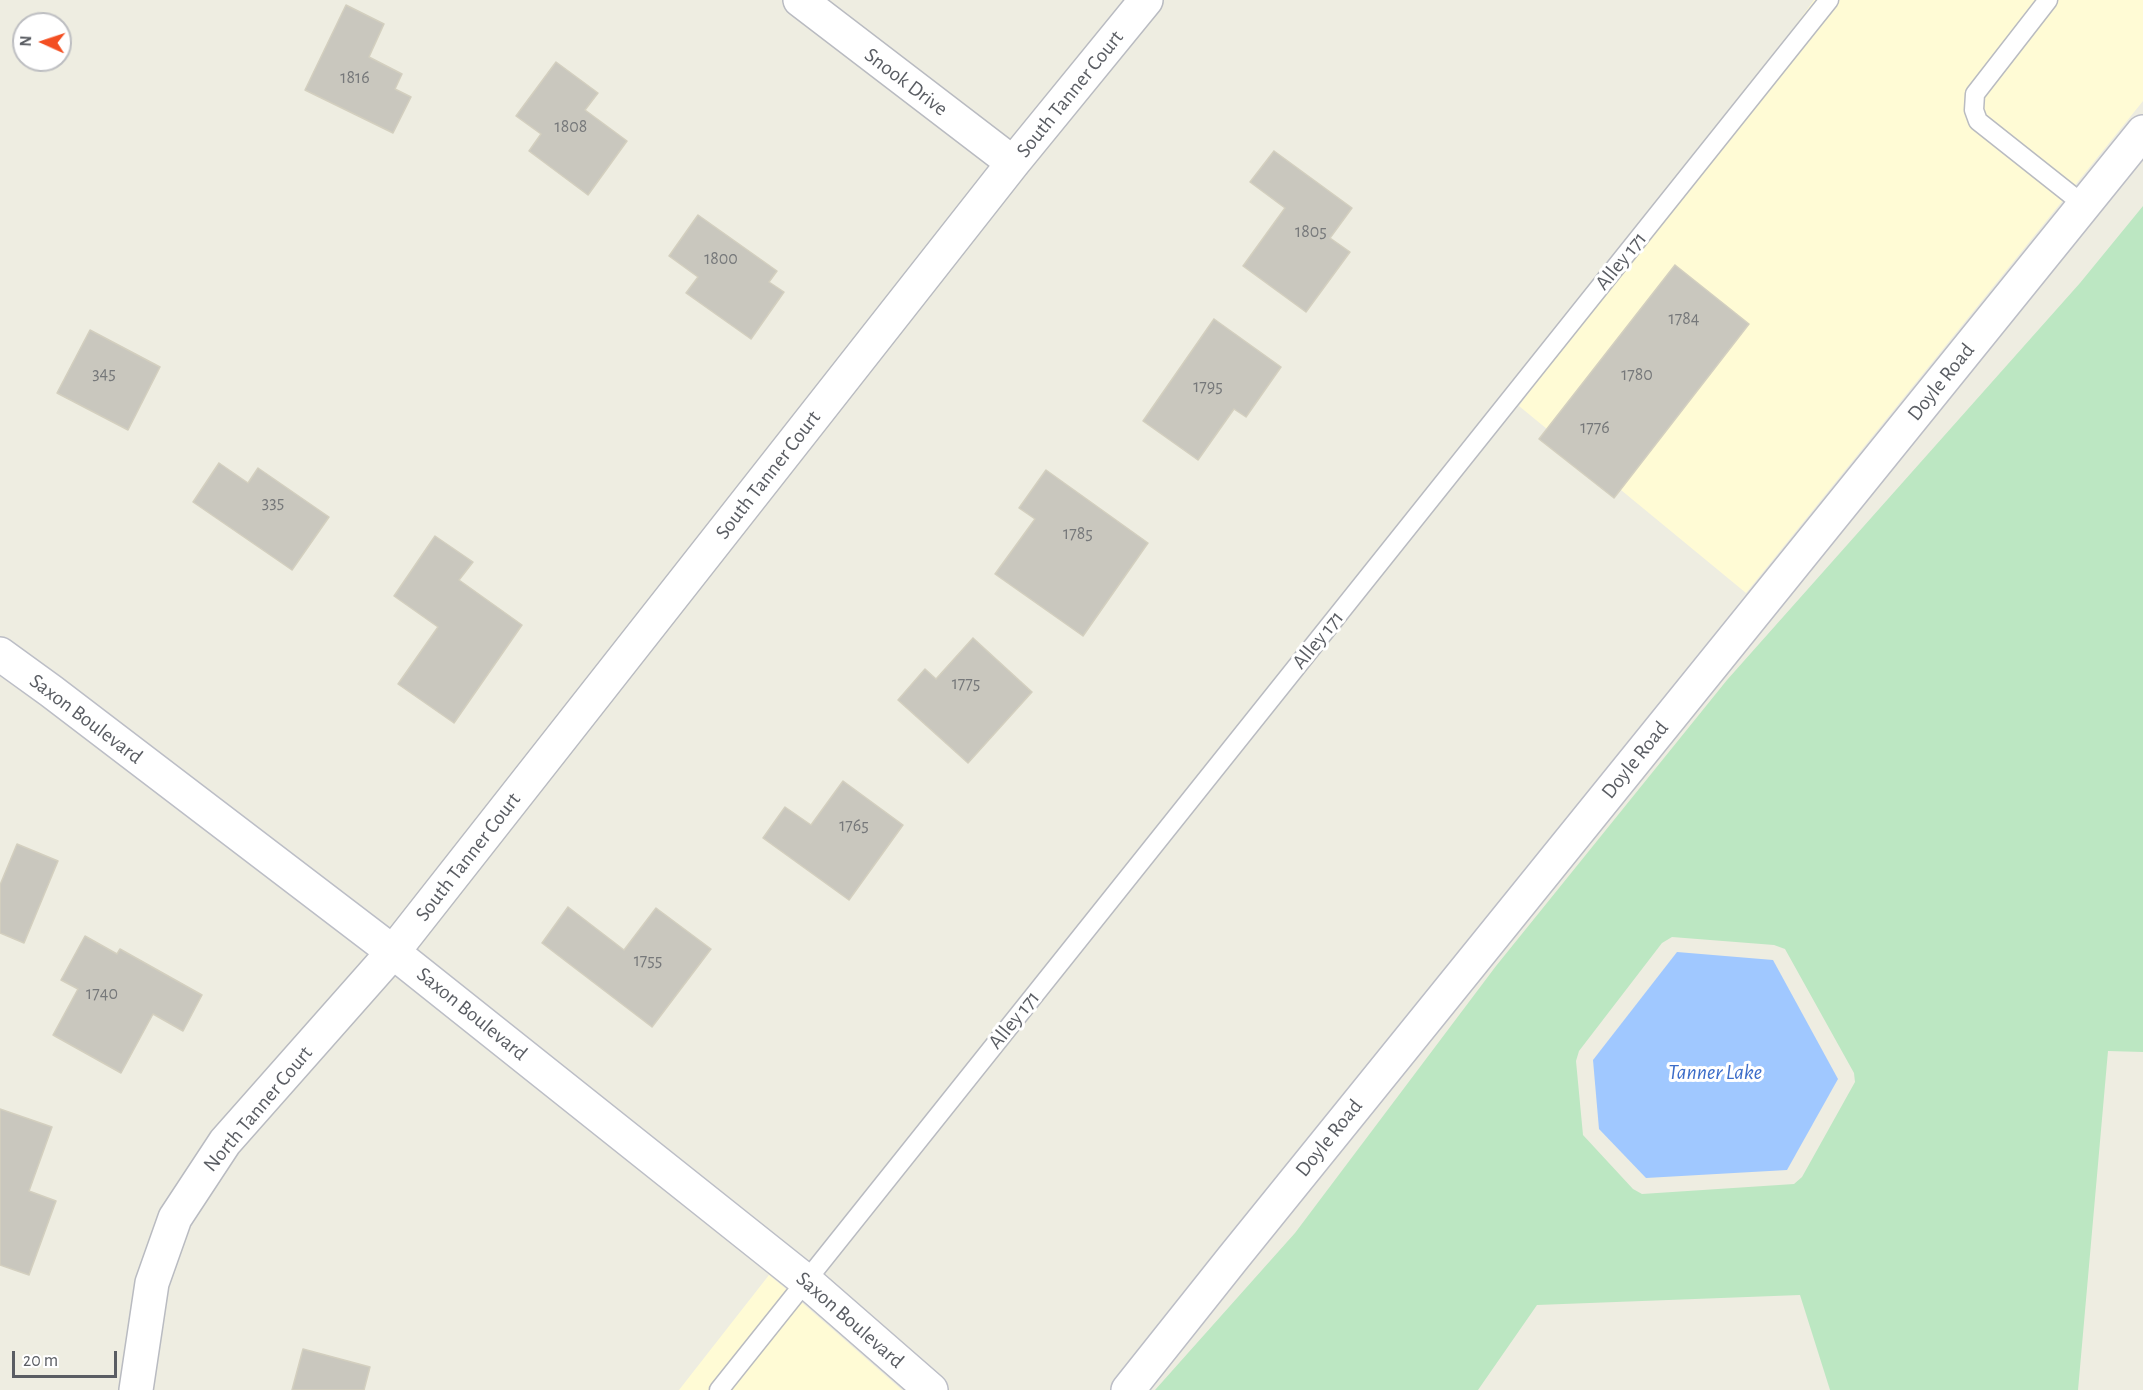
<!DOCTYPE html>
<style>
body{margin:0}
#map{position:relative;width:2143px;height:1390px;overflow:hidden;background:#eeede1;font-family:"Alegreya Sans",sans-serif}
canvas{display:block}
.north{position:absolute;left:12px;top:12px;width:60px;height:60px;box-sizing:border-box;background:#fff;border:2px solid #bdbec1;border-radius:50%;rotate:273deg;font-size:16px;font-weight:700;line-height:24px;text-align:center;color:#5a5d63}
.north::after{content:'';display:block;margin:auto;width:21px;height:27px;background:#f34f22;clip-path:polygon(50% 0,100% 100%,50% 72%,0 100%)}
.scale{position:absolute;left:12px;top:1351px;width:105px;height:27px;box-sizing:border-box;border:3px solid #5a5d63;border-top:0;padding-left:8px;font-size:18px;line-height:21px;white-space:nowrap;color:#5a5d63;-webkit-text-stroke:4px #fff;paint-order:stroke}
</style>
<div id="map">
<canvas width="2143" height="1390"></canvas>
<div class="north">N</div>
<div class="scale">20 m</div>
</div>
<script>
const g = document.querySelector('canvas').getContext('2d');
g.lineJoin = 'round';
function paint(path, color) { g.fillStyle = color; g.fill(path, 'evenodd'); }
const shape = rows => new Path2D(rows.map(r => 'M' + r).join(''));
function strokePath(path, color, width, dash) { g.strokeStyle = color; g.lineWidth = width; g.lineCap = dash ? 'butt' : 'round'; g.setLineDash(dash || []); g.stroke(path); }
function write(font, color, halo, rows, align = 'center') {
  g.font = font + ' "Alegreya Sans",sans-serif'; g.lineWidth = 6; g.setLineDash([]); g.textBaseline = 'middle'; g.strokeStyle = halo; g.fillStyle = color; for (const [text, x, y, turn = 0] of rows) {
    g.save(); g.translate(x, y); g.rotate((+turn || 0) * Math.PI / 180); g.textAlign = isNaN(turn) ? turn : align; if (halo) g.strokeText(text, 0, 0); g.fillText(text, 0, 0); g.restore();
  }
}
paint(shape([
 [1814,0,2143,0,2143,101,1746,593,1519,406],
 [769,1275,792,1294,902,1390,679,1390]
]), '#fffbd5');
paint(shape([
 [2143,206,2143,1052,2108,1051,2078,1390,1830,1390,1800,1295,1537,1305,1478,1390,1155,1390,1295,1233,1496,966,1727,680,2080,283],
 [1672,937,1774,945,1785,949,1854,1073,1855,1082,1802,1177,1794,1184,1642,1194,1633,1189,1583,1135,1576,1061,1579,1051,1662,943]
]), '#bce7c2');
paint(shape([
 [1677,952,1773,960,1838,1079,1787,1170,1646,1178,1599,1129,1593,1060]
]), '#a0c8ff');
const building = shape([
 [346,5,384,24,369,57,402,74,395,89,411,97,393,133,305,90,346,5],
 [556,62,598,93,585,110,627,141,588,195,529,151,541,134,516,116,556,62],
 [1274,151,1352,208,1330,238,1350,252,1306,312,1243,266,1285,208,1250,182,1274,151],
 [698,215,777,271,769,282,784,292,751,339,686,293,698,277,669,256,698,215],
 [1675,265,1749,324,1614,498,1539,439,1675,265],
 [1214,319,1281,367,1246,417,1234,409,1198,460,1143,421,1214,319],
 [90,330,160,367,128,430,57,393,90,330],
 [219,463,248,483,258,468,329,517,292,570,193,502,219,463],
 [1046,470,1148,543,1083,636,995,574,1035,519,1019,508,1046,470],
 [435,536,473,562,459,580,522,625,454,723,398,684,438,627,394,596,435,536],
 [973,638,1032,692,968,763,898,700,925,669,936,679,973,638],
 [843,781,903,825,849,900,763,838,785,807,811,825,843,781],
 [17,844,58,861,24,943,0,933,0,885,17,844],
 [568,907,624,950,656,908,711,949,652,1027,542,943,568,907],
 [85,936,117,954,120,949,202,995,183,1031,153,1014,121,1073,53,1035,78,989,61,980,85,936],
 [0,1109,52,1127,29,1191,56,1201,29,1275,0,1265,0,1109],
 [303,1349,370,1367,364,1390,292,1390,303,1349]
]);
paint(building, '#c9c7be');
strokePath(building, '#d3cfbf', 1.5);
const lane = shape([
 [2048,0,1975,94,1974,110,1978,121,2084,205],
 [719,1390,1829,0]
]);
const street = shape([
 [800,0,1013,163],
 [136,1390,152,1283,175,1218,225,1142,393,952,1013,163,1146,0]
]);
const secondary = shape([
 [0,654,51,691,393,952,806,1281,931,1390],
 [1128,1390,1233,1258,2143,132]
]);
strokePath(lane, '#b9bbc1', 21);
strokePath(street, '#b9bbc1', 36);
strokePath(secondary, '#bcbec6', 36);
strokePath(lane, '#fff', 18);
strokePath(street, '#fff', 33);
strokePath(secondary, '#fff', 33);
write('18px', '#76787a', null, [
 ["1816",355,78],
 ["1808",571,127],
 ["1805",1311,232],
 ["1800",721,259],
 ["1784",1684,319],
 ["345",104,374],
 ["1780",1637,375],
 ["1795",1208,387],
 ["1776",1595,428],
 ["335",273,503],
 ["1785",1078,534],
 ["1775",966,684],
 ["1765",854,826],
 ["1755",648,961],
 ["1740",102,994]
]);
write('21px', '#5a5d63', '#fff', [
 ["Snook Drive",906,82,37],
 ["South Tanner Court",1070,94,-51],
 ["Alley 171",1621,261,-51],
 ["Doyle Road",1941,382,-51],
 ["South Tanner Court",768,475,-52],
 ["Alley 171",1318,640,-51],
 ["Saxon Boulevard",86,719,37],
 ["Doyle Road",1635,760,-51],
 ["South Tanner Court",468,857,-52],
 ["Saxon Boulevard",472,1014,39],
 ["Alley 171",1014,1020,-51],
 ["North Tanner Court",258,1109,-50],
 ["Doyle Road",1329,1138,-51],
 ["Saxon Boulevard",850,1320,41]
]);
write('italic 22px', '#3c6dc9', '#fff', [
 ["Tanner Lake",1715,1072]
]);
</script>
